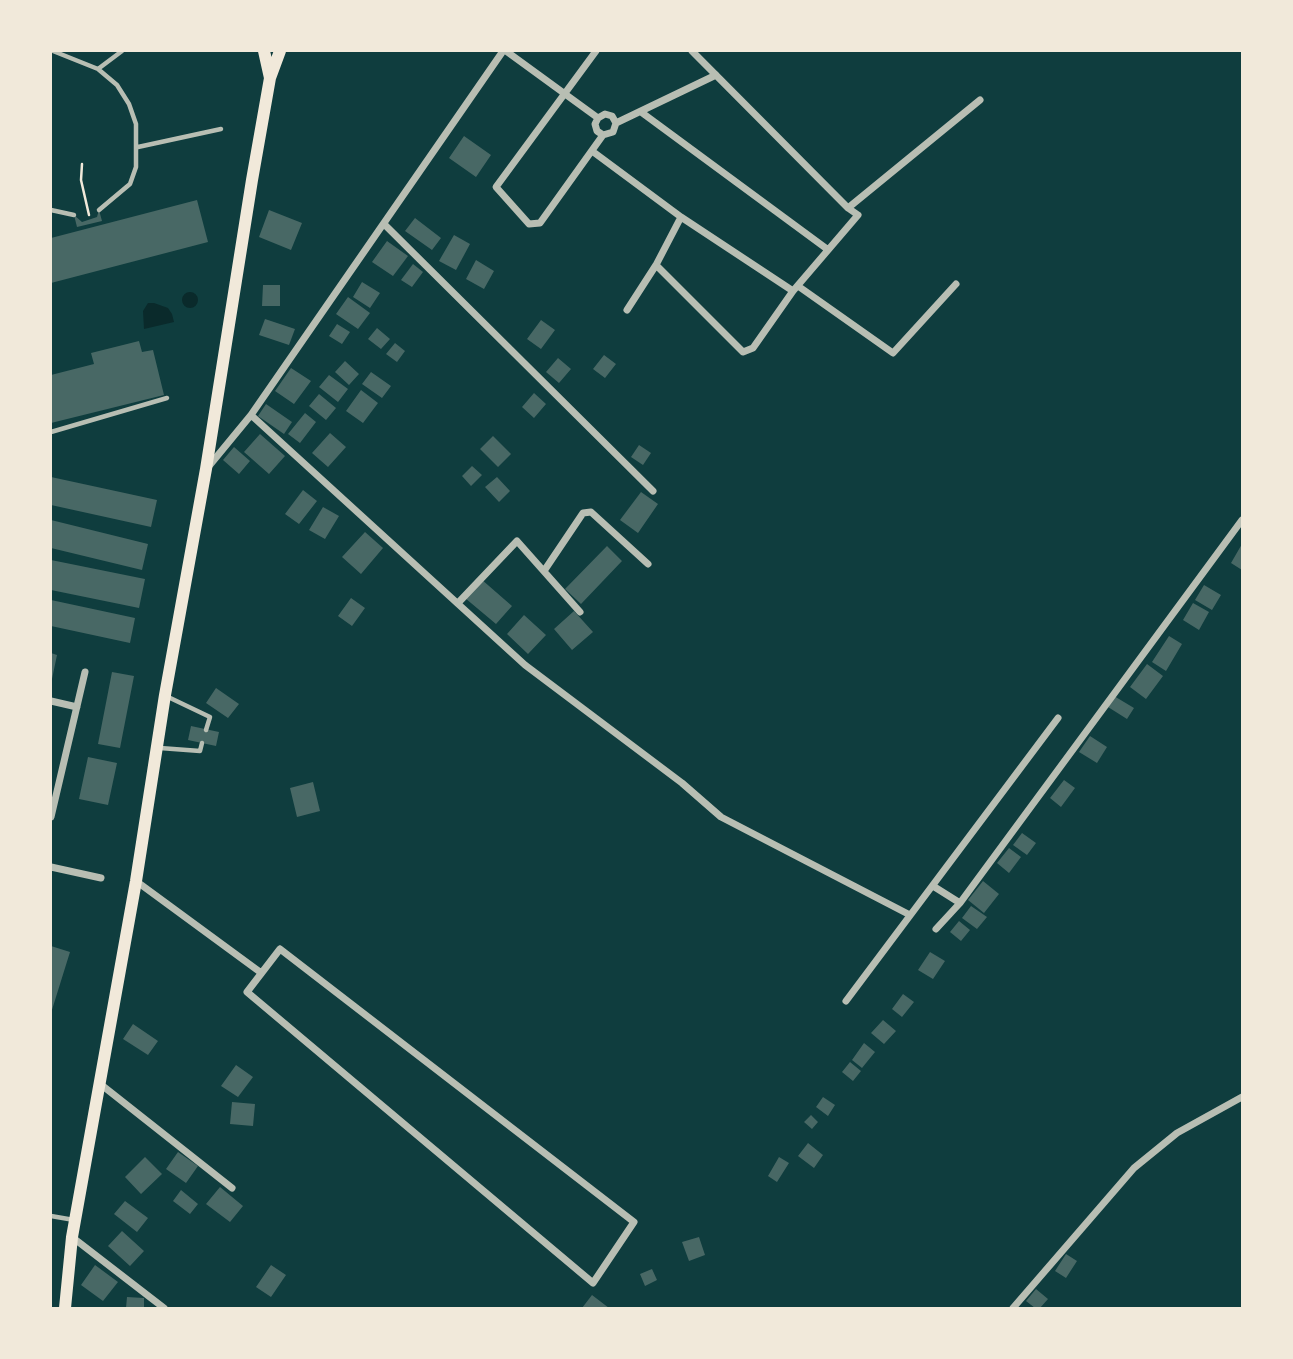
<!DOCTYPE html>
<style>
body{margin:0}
#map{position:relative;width:1293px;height:1359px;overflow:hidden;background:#0f3d3e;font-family:Roboto,sans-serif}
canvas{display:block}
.frame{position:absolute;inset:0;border:52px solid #f1e9da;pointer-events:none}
</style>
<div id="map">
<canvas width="1293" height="1359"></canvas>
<div class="frame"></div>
</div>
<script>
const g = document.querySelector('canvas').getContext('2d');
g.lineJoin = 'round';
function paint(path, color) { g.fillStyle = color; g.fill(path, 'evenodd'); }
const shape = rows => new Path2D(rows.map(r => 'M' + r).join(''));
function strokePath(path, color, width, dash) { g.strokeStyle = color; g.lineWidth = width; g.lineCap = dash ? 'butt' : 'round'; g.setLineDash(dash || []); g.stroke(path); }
paint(shape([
 '182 300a8 8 0 1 1 16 0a8 8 0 1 1-16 0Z',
 [148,303,154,303,168,308,172,314,174,322,144,329,143,311]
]), '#0a2a2b');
paint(shape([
 [464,136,491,155,476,177,449,158],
 [197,200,208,242,51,283,51,238],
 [99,210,102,221,77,227,74,215,82,222,97,217],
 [269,210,302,223,291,250,259,237],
 [415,218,441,238,432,250,405,231],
 [454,235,470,244,456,270,439,261],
 [387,241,408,256,393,276,372,262],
 [476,260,494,271,484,289,466,279],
 [413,264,423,272,412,287,401,280],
 [362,282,380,293,370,308,353,297],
 [263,285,280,285,280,306,262,306],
 [348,297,370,313,358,329,336,314],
 [265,319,295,329,289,345,259,335],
 [541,320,555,330,541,349,527,339],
 [337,324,350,332,342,344,329,336],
 [377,328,390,339,381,349,368,339],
 [139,341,142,352,153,350,164,395,51,423,51,375,94,364,91,353],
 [395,343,405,351,397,362,386,354],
 [604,355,616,364,605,378,593,369],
 [558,358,571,369,559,383,546,372],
 [345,361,359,374,349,385,335,372],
 [291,368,311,381,294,404,275,391],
 [371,372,391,386,382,398,362,384],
 [329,375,348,389,338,402,319,387],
 [361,390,378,403,363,423,346,411],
 [534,393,546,404,534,418,522,407],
 [319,394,336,408,326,420,309,406],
 [266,404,292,422,284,434,258,416],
 [305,413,316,422,300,443,288,434],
 [330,433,346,447,328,467,312,453],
 [260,434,285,456,269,474,244,452],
 [493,436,511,454,498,467,480,449],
 [639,445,651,453,643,465,631,457],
 [234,447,250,461,239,474,223,460],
 [472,466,482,475,471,486,462,476],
 [51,477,157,500,151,527,51,505],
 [497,477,510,491,499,502,485,487],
 [303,490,317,501,299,524,285,514],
 [641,492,658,504,638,533,620,520],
 [323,507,339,516,325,539,309,530],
 [51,520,148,544,142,570,51,548],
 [365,532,383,548,361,574,342,557],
 [1242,544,1242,570,1231,563],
 [607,546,622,561,581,604,565,589],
 [51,560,145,579,139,608,51,590],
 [481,579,512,606,496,624,465,598],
 [1204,585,1221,595,1212,610,1195,600],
 [351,598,365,608,352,626,338,616],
 [51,600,135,618,130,643,51,626],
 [1193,603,1209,612,1199,630,1183,620],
 [574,611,593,632,572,650,554,629],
 [524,615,546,635,528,654,507,634],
 [1169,636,1182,644,1166,671,1152,662],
 [51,653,57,655,52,679,51,679],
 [1147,664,1163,676,1146,699,1130,687],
 [112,672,134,676,120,748,98,744],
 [216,688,239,704,228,718,206,703],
 [1114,696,1134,708,1127,719,1108,707],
 [191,726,219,732,216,746,188,740],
 [1090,736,1107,747,1097,763,1079,752],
 [88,757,117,763,108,805,79,799],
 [1064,780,1075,788,1061,807,1050,798],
 [313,782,320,811,297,817,290,788],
 [1022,833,1036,843,1027,855,1013,845],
 [1009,848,1021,857,1009,873,997,863],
 [983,881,999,894,984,913,968,900],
 [971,906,987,917,977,929,962,918],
 [959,921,970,930,961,941,950,932],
 [51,946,70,952,51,1013],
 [930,952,945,961,933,979,918,970],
 [903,994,914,1002,902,1017,892,1009],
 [883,1020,896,1031,884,1044,871,1033],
 [133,1024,158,1041,148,1055,123,1039],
 [864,1043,875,1052,862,1068,852,1060],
 [850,1062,861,1071,853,1081,842,1072],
 [236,1065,253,1077,238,1097,221,1086],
 [823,1097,835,1105,828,1116,816,1107],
 [232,1102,255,1104,253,1126,230,1124],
 [811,1115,818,1122,812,1129,804,1122],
 [808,1143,823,1155,814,1168,798,1156],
 [178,1152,198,1166,186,1183,166,1169],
 [145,1157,162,1174,141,1194,125,1177],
 [779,1157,789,1163,777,1182,768,1176],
 [220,1187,243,1206,230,1222,206,1204],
 [181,1190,198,1204,190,1214,173,1201],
 [125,1201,148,1218,137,1232,114,1214],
 [122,1231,144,1251,130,1266,108,1246],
 [699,1237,705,1255,689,1261,682,1242],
 [1066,1254,1077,1261,1066,1278,1055,1271],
 [95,1265,118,1282,103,1301,81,1285],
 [271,1265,286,1275,271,1297,256,1287],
 [652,1269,657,1280,645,1286,640,1274],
 [1036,1289,1048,1299,1040,1308,1035,1308,1026,1301],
 [592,1295,609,1308,582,1308],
 [127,1297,144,1298,144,1308,126,1308]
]), '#486865');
strokePath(shape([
 [82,164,81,180,89,215]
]), '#f1e9da', 2.5);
strokePath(shape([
 [53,51,98,69,117,85,129,104,136,124,136,167,130,184,99,210],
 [98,69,122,51],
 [138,147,221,129],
 [51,210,74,215],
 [51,432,167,398],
 [166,696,210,717,206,730],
 [160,748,200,751,202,743],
 [51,1216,74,1220]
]), '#b8beb3', 4.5);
strokePath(shape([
 [506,51,598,118],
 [596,51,496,187,529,224,540,223,603,135,613,132,616,123,612,116,605,114,598,118,595,124,597,131,603,135],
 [641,112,827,249],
 [616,123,716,75],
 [592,151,681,217,793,291],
 [848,208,980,100],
 [384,224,653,491],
 [656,265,743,352,753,348,793,291,858,215,848,208,692,51],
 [798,286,893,353,956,284],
 [627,310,656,265,681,217],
 [251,415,525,665,682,783,721,817,910,915],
 [209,466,251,415,503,51],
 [544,571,583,513,591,512,648,564],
 [458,603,517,541,580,612],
 [51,701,77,707],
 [51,817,85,672],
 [51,867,101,878],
 [136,881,260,972],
 [933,886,960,903],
 [936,929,960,903,1242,520],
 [280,949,634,1222,593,1283,247,992,280,949],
 [846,1001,1058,718],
 [99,1083,232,1188],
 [72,1237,164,1308],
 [1013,1308,1134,1168,1177,1133,1242,1097]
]), '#b8beb3', 7);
strokePath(shape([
 [264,51,270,78],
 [65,1308,72,1237,136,881,165,695,206,469,252,180,270,78,280,51]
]), '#f1e9da', 12);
</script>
